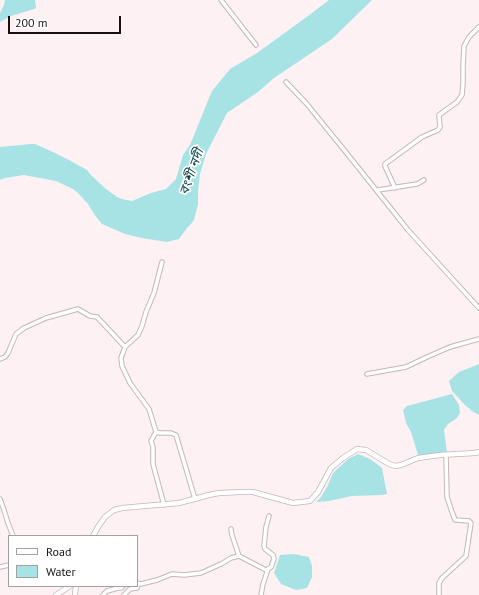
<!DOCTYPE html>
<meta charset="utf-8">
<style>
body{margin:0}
#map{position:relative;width:479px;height:595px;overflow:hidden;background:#fdf1f3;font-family:"PT Sans",sans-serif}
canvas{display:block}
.legend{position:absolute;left:8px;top:535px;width:130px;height:52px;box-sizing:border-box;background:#fff;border:1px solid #a2a0a1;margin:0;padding:5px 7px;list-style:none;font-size:12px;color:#161213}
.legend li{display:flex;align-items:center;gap:8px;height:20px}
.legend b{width:20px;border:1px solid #a2a0a1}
.scale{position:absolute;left:8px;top:16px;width:113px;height:18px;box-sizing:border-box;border:2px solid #161213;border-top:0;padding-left:5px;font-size:12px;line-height:14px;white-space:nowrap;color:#161213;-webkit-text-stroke:3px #fff;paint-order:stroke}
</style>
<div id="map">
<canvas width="479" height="595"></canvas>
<ul class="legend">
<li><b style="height:5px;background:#fff"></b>Road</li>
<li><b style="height:11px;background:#a7e3e4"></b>Water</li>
</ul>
<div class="scale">200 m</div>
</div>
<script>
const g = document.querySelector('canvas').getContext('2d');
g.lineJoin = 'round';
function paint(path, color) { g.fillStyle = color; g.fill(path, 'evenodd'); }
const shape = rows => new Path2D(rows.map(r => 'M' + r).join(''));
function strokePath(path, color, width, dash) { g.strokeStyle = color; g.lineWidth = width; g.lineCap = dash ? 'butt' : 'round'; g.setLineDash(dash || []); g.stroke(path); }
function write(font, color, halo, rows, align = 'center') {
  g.font = font + ' "PT Sans","Noto Sans Bengali",sans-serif'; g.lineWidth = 3.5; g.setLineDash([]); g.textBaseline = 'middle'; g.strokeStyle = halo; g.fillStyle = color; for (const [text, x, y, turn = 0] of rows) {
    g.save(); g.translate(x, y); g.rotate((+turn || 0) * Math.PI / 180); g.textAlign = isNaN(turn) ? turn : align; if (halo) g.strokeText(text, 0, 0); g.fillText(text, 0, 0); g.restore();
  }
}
paint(shape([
 [5,0,35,0,36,8,34,9,11,16,0,22,0,13,4,5],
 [329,0,372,0,332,39,274,78,258,92,227,113,206,154,200,174,198,191,198,204,194,220,191,224,187,228,179,239,167,242,142,238,125,234,102,224,94,214,88,204,78,193,73,189,56,181,24,175,5,178,0,180,0,147,31,144,35,144,55,153,69,160,87,170,92,176,106,189,117,197,122,199,132,201,151,193,166,189,176,179,183,155,190,145,209,98,212,91,230,69,257,53,308,16],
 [479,364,479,415,472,411,465,405,452,391,449,381,459,372],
 [452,394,459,405,460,413,456,419,448,424,444,430,447,452,432,455,418,455,411,432,406,423,403,410,407,406],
 [358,454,370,459,382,468,387,494,382,495,352,496,329,501,316,502,321,497,327,487,333,473,348,459],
 [294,554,309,557,312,566,312,577,307,588,296,590,281,584,274,573,280,555]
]), '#a7e3e4');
const minor = shape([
 [221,0,256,45],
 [286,82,306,103,349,156,408,230,479,308],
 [395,188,385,166,385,164,422,137,438,130,440,127,439,115,457,102,462,95,463,83,463,67,464,46,469,37,479,27],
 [378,190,417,184,424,180],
 [162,262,154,293,146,312,142,326,138,335,125,347,121,358,122,366,130,383,149,409,156,432,160,433,171,433,176,435,195,499],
 [0,359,5,357,8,353,16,334,24,328,46,318,78,309,90,316,97,317,125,347],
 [367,374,406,367,427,357,450,347,479,339],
 [156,432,151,441,153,447,153,464,164,505],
 [0,499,4,510,8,523,13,536],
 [231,529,232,535,239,556],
 [0,567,9,565],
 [137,583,141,584,157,580,172,574,184,575,201,573,221,564,231,558,239,556,266,570,268,569,271,567,274,559,273,555,265,549,264,546,266,527,269,516],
 [103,595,107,591,118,588,121,588,123,586],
 [124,595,130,589,137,588,138,584],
 [261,595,263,584,268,569],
 [439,595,439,583,442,578,466,556,471,523,469,521,455,520,451,509,447,497,446,455]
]);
const tertiary = shape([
 [93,536,98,527,105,517,114,510,122,508,179,503,209,495,219,493,240,492,253,492,293,503,310,501,318,492,331,468,343,458,357,449,366,450,389,464,395,466,401,465,418,458,440,455,475,453,479,452],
 [56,595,70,586],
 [75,595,76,586]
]);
strokePath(minor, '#c3b7b9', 5.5);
strokePath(tertiary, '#c3b7b9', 6);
strokePath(minor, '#fff', 3.5);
strokePath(tertiary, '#fff', 4.5);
write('italic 13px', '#0a4344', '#fff', [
 ["বংশী নদী",192,172,-70]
]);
</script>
